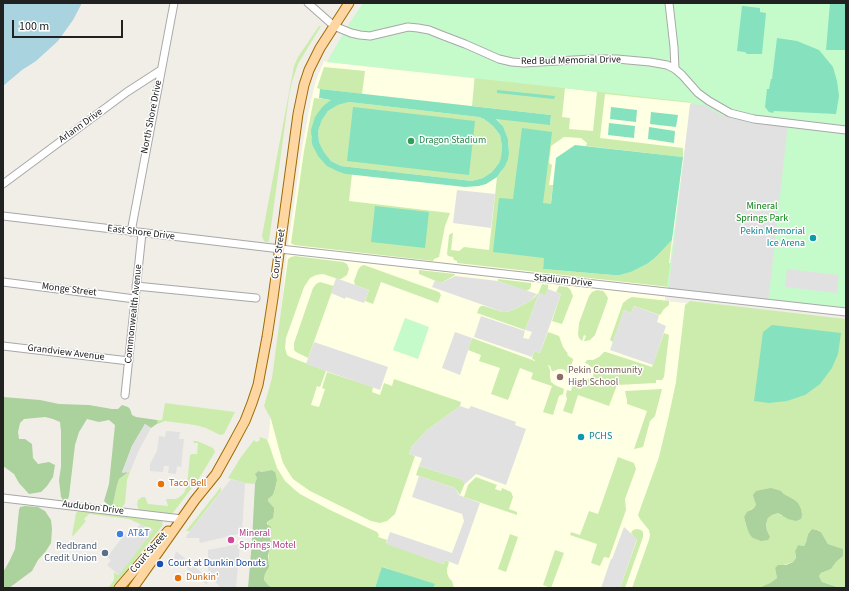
<!DOCTYPE html>
<style>
body{margin:0}
#map{position:relative;width:849px;height:591px;overflow:hidden;background:#f1eee8;font-family:"Source Sans 3",sans-serif}
canvas{display:block}
.frame{position:absolute;inset:0;border:4px solid #212121;pointer-events:none}
.scale{position:absolute;left:12px;top:20px;width:111px;height:18px;box-sizing:border-box;border:2px solid #212121;border-top:0;padding-left:5px;font-size:12px;line-height:14px;white-space:nowrap;color:#212121;-webkit-text-stroke:3px #fff;paint-order:stroke}
</style>
<div id="map">
<canvas width="849" height="591"></canvas>
<div class="frame"></div>
<div class="scale">100 m</div>
</div>
<script>
const g = document.querySelector('canvas').getContext('2d');
g.lineJoin = 'round';
function paint(path, color) { g.fillStyle = color; g.fill(path, 'evenodd'); }
const shape = rows => new Path2D(rows.map(r => 'M' + r).join(''));
function strokePath(path, color, width, dash) { g.strokeStyle = color; g.lineWidth = width; g.lineCap = dash ? 'butt' : 'round'; g.setLineDash(dash || []); g.stroke(path); }
function write(font, color, halo, rows, align = 'center') {
  g.font = font + ' "Source Sans 3",sans-serif'; g.lineWidth = 3; g.setLineDash([]); g.textBaseline = 'middle'; g.strokeStyle = halo; g.fillStyle = color; for (const [text, x, y, turn = 0] of rows) {
    g.save(); g.translate(x, y); g.rotate((+turn || 0) * Math.PI / 180); g.textAlign = isNaN(turn) ? turn : align; if (halo) g.strokeText(text, 0, 0); g.fillText(text, 0, 0); g.restore();
  }
}
paint(shape([
 [324,61,327,62,691,102,665,301,846,321,846,588,251,588,269,433,287,252,302,148,310,105,316,80]
]), '#ffffe3');
paint(shape([
 [319,26,321,26,298,64,292,82,289,96,269,241,268,242,265,242,263,239,262,236,294,66,298,57],
 [476,62,677,90,692,103,605,94,600,138,683,148,683,157,586,146,587,143,581,138,564,137,551,146,549,163,552,165,549,185,553,185,543,269,613,275,620,275,631,272,647,264,656,257,672,240,669,263,672,263,669,287,457,263,457,261,454,260,453,257,448,256,447,254,449,235,452,233,453,233,451,250,459,251,464,247,489,250,497,177,501,172,509,153,508,139,503,126,496,118,550,124,551,115,472,106],
 [565,88,597,92,593,131,569,129,570,118,562,117],
 [324,67,365,71,362,94,320,89,317,88],
 [314,98,332,100,323,106,311,137,339,172,352,174,349,201,450,213,445,226,439,257,434,259,433,261,294,245,291,243,304,151],
 [349,102,479,117,484,119,493,126,500,135,502,146,501,157,499,163,492,172,483,178,472,181,341,166,331,161,324,152,319,142,318,131,322,120,328,111,338,105],
 [295,256,343,262,347,264,349,269,347,275,341,279,338,279,323,274,316,275,310,278,304,287,286,338,285,348,287,355,290,357,326,371,320,387,317,386,311,405,319,407,325,389,322,388,327,372,373,387,372,392,380,395,384,383,392,386,394,379,461,402,460,406,427,430,412,446,409,454,415,456,395,514,387,521,380,523,371,521,310,491,293,479,289,473,283,463,279,449,271,419,264,406,272,378,288,259,291,257],
 [364,265,439,292,441,295,438,303,381,282,373,304,365,301,369,290,355,285,354,281,358,270,361,266],
 [419,270,455,274,455,275,441,283,419,274],
 [498,279,531,283,531,286,530,289,526,291,498,281],
 [320,282,334,286,308,358,296,352,294,350,294,343,313,288,316,284],
 [542,284,548,285,548,289,545,296,539,293,525,330,477,313,479,308,481,306,484,306,503,312,507,312,515,309,530,301,535,297,539,292],
 [559,286,567,287,570,289,573,296,562,324,552,321,561,294,556,292],
 [597,290,603,291,605,293,608,298,607,302,595,335,590,340,586,341,584,341,586,336,584,335,582,341,579,338,578,334,579,323,589,296,592,292],
 [632,297,669,301,669,305,664,309,660,315,634,306,631,313,624,310,613,342,611,341,610,340,623,303,628,299],
 [690,301,846,319,846,588,840,588,822,582,819,576,821,573,831,569,836,562,841,558,842,549,828,544,821,532,818,530,812,529,808,534,806,542,804,546,798,545,795,551,796,558,793,562,775,568,777,578,770,583,761,587,745,587,732,588,632,588,649,540,650,535,649,530,640,519,638,515,659,457,669,415,676,382,685,305],
 [781,491,784,494,793,499,782,516,778,513,772,515,768,518,766,524,767,531,751,535,747,528,744,517,751,509,754,508,756,505,755,501],
 [548,332,559,336,563,347,568,354,567,355,573,359,573,360,569,373,568,374,565,370,562,369,558,369,554,371,552,371,550,366,548,365,550,370,550,376,551,382,555,385,564,389,563,394,559,396,553,415,543,412,552,386,531,379,533,373,520,368,508,400,491,394,500,368,479,361,481,355,468,350,472,338,535,361,535,360,532,359,534,351,540,353],
 [664,333,669,335,664,377,662,380,656,380,656,383,617,385,609,406,578,395,572,414,563,411,567,399,566,395,567,390,571,391,572,387,571,384,573,378,575,378,584,381,590,378,593,376,594,372,593,368,593,367,591,367,588,364,585,363,587,360,593,360,599,357,604,352,606,352,652,367],
 [662,389,655,416,650,421,643,447,634,449,647,411,627,404,627,400,625,391],
 [165,403,235,412,224,434,220,435,206,428,195,425,165,421,158,424,157,420,162,420],
 [259,437,266,439,269,444,277,468,285,481,295,490,300,494,330,510,377,532,379,535,378,537,387,540,386,543,443,564,445,560,449,562,447,569,447,573,449,578,452,581,454,588,433,588,434,585,383,567,375,588,295,588,292,587,287,588,276,588,269,586,264,580,264,578,265,574,268,569,269,552,271,543,270,536,271,531,267,522,270,520,273,516,274,512,274,509,268,501,268,499,273,495,275,489,277,480,271,470,262,472,258,471,256,472,257,478,256,483,255,484,245,483,228,478,241,457,254,440,256,442,259,441,260,439],
 [193,441,197,441,213,448,215,452,198,480,172,514,139,510,137,505,138,500,142,497,145,497,148,504,168,506,166,499,175,499,178,498,184,493,187,485,190,455,192,454,197,454,198,443,194,443],
 [618,457,634,463,636,469,625,499,626,510,609,558,604,557,600,566,591,563,597,544,570,535,571,532,580,535,589,511,598,514],
 [419,466,461,479,465,483,460,495,455,488,416,475],
 [127,472,130,472,127,480,125,503,122,508,109,506,111,506,113,504,117,485,119,479,127,473],
 [476,477,497,485,495,489,501,491,502,488,511,492,513,497,509,509,517,512,517,515,464,497,468,485],
 [221,487,221,491,190,531,186,531],
 [80,510,161,520,163,521,162,524,163,525,113,588,108,588,114,580,114,572,118,575,153,530,129,519,89,514,84,519,86,521,74,535,73,536,72,535,76,513],
 [637,529,641,530,643,532,643,537,625,588,620,588,637,540,631,533,633,530],
 [510,534,518,537,506,572,498,569],
 [555,550,564,553,551,588,543,585]
]), '#ccecad');
paint(shape([
 [3,397,40,400,59,404,89,405,112,409,118,409,122,405,128,407,130,409,132,415,136,417,157,420,158,423,151,428,145,424,132,446,122,472,127,472,127,473,119,479,117,485,113,504,111,506,107,504,104,501,109,484,115,425,109,420,99,422,87,419,79,432,75,445,69,496,68,499,63,500,61,497,59,480,61,467,61,431,60,422,53,419,45,417,24,419,20,423,18,432,19,439,25,439,32,444,33,458,38,464,49,462,55,465,53,477,47,486,41,492,29,494,19,483,14,474,3,466],
 [271,470,275,472,277,480,275,489,273,495,268,499,268,501,274,508,274,512,273,518,267,522,267,524,271,527,270,536,271,543,268,556,269,567,265,574,264,578,264,580,269,586,276,588,248,588,252,541,255,484,257,478,255,474,258,471,262,472],
 [771,488,781,491,784,494,793,499,798,503,801,509,802,515,801,519,796,521,788,519,778,513,772,515,768,518,766,524,767,531,770,537,768,540,761,541,753,538,750,535,747,528,744,517,747,512,754,508,756,505,753,495,756,491],
 [25,506,38,507,45,511,51,520,52,529,51,543,46,551,38,560,32,571,9,588,3,588,3,571,5,569,10,560,15,549,19,510,20,507],
 [812,529,817,530,821,532,828,544,843,549,843,556,836,562,831,569,821,573,819,576,822,582,840,588,732,588,745,587,761,587,770,583,777,578,775,568,778,565,786,565,793,562,796,558,795,551,798,545,804,546,806,542,808,534]
]), '#abd19c');
paint(shape([
 [363,3,846,3,846,308,667,288,691,102,327,62,345,30],
 [405,318,429,327,418,359,393,350]
]), '#c5fbca');
paint(shape([
 [830,3,846,3,846,50,826,50],
 [742,6,743,6,760,8,760,12,766,13,762,54,747,54,745,52,737,51],
 [777,38,797,41,819,50,833,67,837,81,839,96,836,114,774,111,773,113,769,112,765,107,767,89,769,89,771,79,772,79],
 [320,89,551,115,550,125,496,119,503,126,508,139,509,153,508,159,505,166,497,177,486,184,479,186,465,187,346,174,339,172,327,166,318,156,312,144,311,130,315,117,323,106,331,100,319,98],
 [349,102,479,117,484,119,493,126,500,135,502,146,501,157,499,163,492,172,483,178,472,181,341,166,331,161,324,152,319,142,318,131,322,120,328,111,338,105],
 [497,90,555,96,554,99,497,93],
 [353,107,475,121,469,175,347,161],
 [611,107,637,110,636,122,610,119],
 [651,112,678,115,676,127,650,124],
 [609,123,635,126,634,138,608,135],
 [649,127,675,131,674,143,648,139],
 [522,128,552,132,543,203,551,204,556,158,575,145,683,157,672,240,656,257,647,264,631,272,620,275,613,275,543,269,544,258,493,252,499,198,513,199],
 [375,206,429,212,425,248,371,242],
 [772,325,841,333,838,354,832,368,820,384,805,395,787,401,769,403,754,401,763,332],
 [382,567,435,584,433,588,375,588]
]), '#85e1be');
paint(shape([
 [690,104,704,105,721,115,788,123,768,304,668,294],
 [457,190,495,194,491,228,453,223],
 [787,269,839,275,837,293,785,287],
 [455,276,498,281,537,294,530,301,515,309,507,312,503,312,432,287,435,280,441,283],
 [336,278,369,290,364,303,346,297,345,299,331,293],
 [548,289,561,294,540,353,534,351,532,357,474,337,481,316,525,331,523,338,529,339,532,332,525,330,539,293,545,295],
 [634,306,659,315,657,322,666,326,653,365,610,350,624,310,631,313],
 [455,332,472,338,460,375,442,368],
 [314,342,388,367,380,390,306,364],
 [460,406,469,409,471,406,516,422,515,425,526,429,506,485,476,474,465,484,461,479,419,466,422,458,409,454,412,446,427,430],
 [145,424,151,428,139,450,130,472,122,473,132,446],
 [166,431,180,432,179,439,184,439,181,467,177,466,176,474,168,473,169,466,164,466,163,472,150,471,150,464,157,451,159,436,165,437],
 [419,476,455,488,459,495,480,503,458,565,445,560,443,564,386,544,390,532,452,553,464,521,462,514,412,497],
 [231,479,245,483,242,533,200,543,199,538,186,538,187,535],
 [140,524,153,530,149,536,119,575,107,565,111,560,107,557,125,534,130,538],
 [624,527,637,539,620,588,601,588,611,559,612,559],
 [240,544,236,588,221,588,208,574,208,550],
 [176,551,208,578,207,585,174,558]
]), '#e1e1e1');
paint(shape([
 [3,3,82,3,73,20,58,41,36,61,22,70,3,86]
]), '#a8d3df');
const minor = shape([
 [308,3,334,26,351,33,360,35,370,36,408,27,418,28,429,30,444,36,465,44,499,59,512,62,524,63,591,59,617,59,650,62,667,65,675,69,682,75,698,93,709,101,730,113,754,119,846,130],
 [669,3,674,47,675,69],
 [3,184,127,92,161,70],
 [3,216,289,250,846,312],
 [131,232,174,3],
 [3,282,135,299],
 [136,286,256,298],
 [3,346,129,361],
 [125,395,142,233],
 [3,498,182,519]
]);
const major = shape([
 [119,588,168,531],
 [133,588,195,500,216,474,231,447,245,421,252,403,258,385,267,337,273,298,298,114,304,85,309,70,320,48,349,3]
]);
strokePath(minor, '#a8a8a8', 9);
strokePath(major, '#9e6b00', 11);
strokePath(minor, '#fff', 7);
strokePath(major, '#fdd6a1', 9);
for (const [x, y, r, color] of [
 [411,141,4,"#2e9e5b"],
 [813,238,4,"#0f9aa8"],
 [560,377,4,"#8d6e63"],
 [581,437,4,"#0f9aa8"],
 [161,484,4,"#e8710a"],
 [120,534,4,"#3f7fe0"],
 [231,540,4,"#d1479c"],
 [105,553,4,"#5c6f8a"],
 [160,564,4,"#1a4fb4"],
 [178,578,4,"#e8710a"]
]) { const dot = new Path2D(); dot.arc(x, y, r, 0, 2 * Math.PI); g.fillStyle = color; g.fill(dot); strokePath(dot, '#fff', 1.5); }
write('10px', '#212121', '#fff', [
 ["Red Bud Memorial Drive",571,61,-1],
 ["North Shore Drive",152,117,-79],
 ["Arlann Drive",81,126,-36],
 ["East Shore Drive",141,233,7],
 ["Court Street",279,254,-82],
 ["Stadium Drive",563,281,6],
 ["Monge Street",69,290,7],
 ["Commonwealth Avenue",134,314,-84],
 ["Grandview Avenue",66,353,7],
 ["Audubon Drive",93,508,7],
 ["Court Street",149,553,-49]
]);
write('10px', '#27864d', '#fff', [
 ["Dragon Stadium",419,141]
], 'left');
write('10px', '#0a8415', '#fff', [
 ["Mineral",762,207],
 ["Springs Park",762,219]
]);
write('10px', '#0d838f', '#fff', [
 ["Pekin Memorial",805,232],
 ["Ice Arena",805,244],
 ["PCHS",589,437,"left"]
], 'right');
write('10px', '#785e54', '#fff', [
 ["Pekin Community",568,371],
 ["High School",568,383]
], 'left');
write('10px', '#c56008', '#fff', [
 ["Taco Bell",169,484],
 ["Dunkin'",186,578]
], 'left');
write('10px', '#366cbe', '#fff', [
 ["AT&T",128,534]
], 'left');
write('10px', '#b23c85', '#fff', [
 ["Mineral",239,534],
 ["Springs Motel",239,546]
], 'left');
write('10px', '#4e5e75', '#fff', [
 ["Redbrand",97,547],
 ["Credit Union",97,559]
], 'right');
write('10px', '#164399', '#fff', [
 ["Court at Dunkin Donuts",168,564]
], 'left');
</script>
